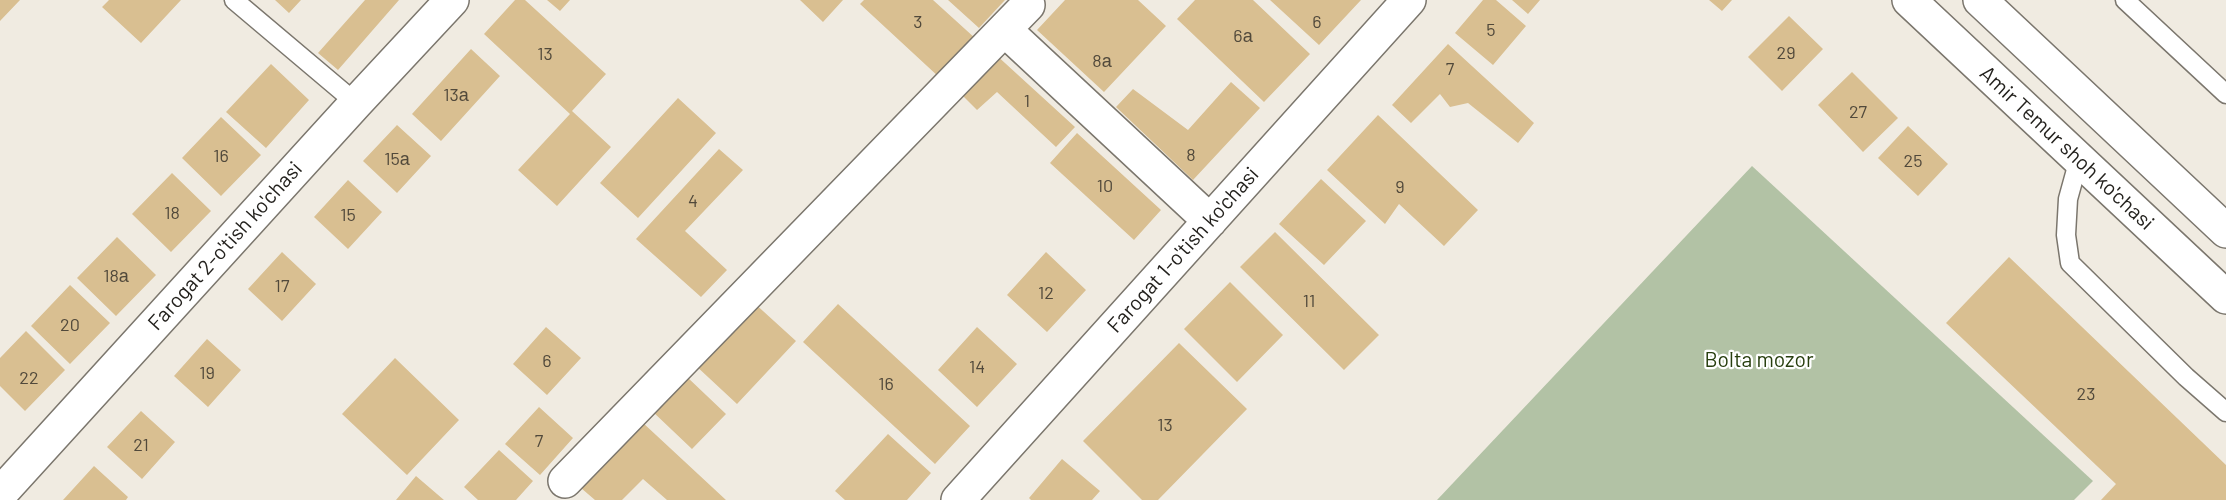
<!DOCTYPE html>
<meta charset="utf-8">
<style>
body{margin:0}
canvas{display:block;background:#f0ebe1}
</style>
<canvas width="2226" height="500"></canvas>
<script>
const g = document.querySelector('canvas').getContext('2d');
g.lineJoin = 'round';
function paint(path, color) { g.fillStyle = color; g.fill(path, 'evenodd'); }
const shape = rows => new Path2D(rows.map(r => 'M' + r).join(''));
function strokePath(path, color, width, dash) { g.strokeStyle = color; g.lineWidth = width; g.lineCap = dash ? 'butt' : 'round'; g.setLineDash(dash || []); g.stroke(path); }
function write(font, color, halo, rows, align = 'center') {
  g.font = font + ' Barlow,sans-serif'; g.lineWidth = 4.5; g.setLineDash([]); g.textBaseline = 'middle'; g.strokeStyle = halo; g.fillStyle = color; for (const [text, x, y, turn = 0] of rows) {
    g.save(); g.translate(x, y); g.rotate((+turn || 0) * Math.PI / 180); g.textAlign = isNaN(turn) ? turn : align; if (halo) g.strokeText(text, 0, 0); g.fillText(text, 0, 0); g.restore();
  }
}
paint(shape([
 [1752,166,2093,481,2074,500,1437,500]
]), '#b2c2a5');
paint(shape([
 [0,0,20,0,0,21],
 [109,0,181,0,141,43,102,7],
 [275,0,301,0,289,13],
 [365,0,399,0,338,70,318,53],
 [515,0,525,0,606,74,572,111,611,147,557,206,518,170,570,114,484,34],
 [547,0,570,0,560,11],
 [800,0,843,0,823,22],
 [864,0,933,0,976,39,940,78,860,4],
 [948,0,1005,0,979,28],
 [1065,0,1138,0,1166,26,1104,92,1037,30],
 [1195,0,1253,0,1310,54,1264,102,1177,19],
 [1270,0,1361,0,1319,45],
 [1483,0,1496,0,1526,26,1493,65,1455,33],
 [1512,0,1540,0,1528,14],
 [1709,0,1732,0,1722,11],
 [1789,16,1823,49,1782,91,1748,57],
 [1448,44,1534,123,1518,143,1468,103,1450,107,1440,94,1411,123,1392,105],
 [471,49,500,76,441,141,412,114],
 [994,53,1075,127,1056,147,997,92,977,110,959,92],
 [271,64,309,100,266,148,226,112],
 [1852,72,1898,118,1863,152,1818,105],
 [1231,82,1260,108,1193,180,1116,107,1133,89,1188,130],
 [678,98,716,133,638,218,600,183],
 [1378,115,1478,210,1444,246,1399,204,1385,224,1327,170],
 [221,117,261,155,221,196,182,158],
 [397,125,431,156,397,193,363,161],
 [1908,126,1948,164,1918,196,1878,158],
 [1077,133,1161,210,1134,240,1050,163],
 [719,149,743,170,685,231,727,270,701,297,636,239],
 [172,173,211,211,171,252,132,214],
 [1321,179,1366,221,1324,265,1279,224],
 [348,180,382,212,348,249,314,217],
 [1275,232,1379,335,1344,370,1240,267],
 [117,237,156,275,116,316,77,278],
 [282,252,316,284,282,321,248,289],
 [1046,252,1086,290,1047,332,1007,295],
 [2009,257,2226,465,2226,500,2101,500,2116,484,1946,323],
 [1230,282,1283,335,1237,382,1184,329],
 [70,285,110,323,70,364,31,326],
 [752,301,796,341,737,404,694,364],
 [838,304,970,426,935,464,803,342],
 [546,327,581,358,547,395,513,364],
 [977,327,1017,364,977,407,938,370],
 [26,331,65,370,25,411,0,386,0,358],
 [207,339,241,370,208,407,174,376],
 [1179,343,1247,409,1158,500,1142,500,1083,441],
 [395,358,459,420,407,475,342,414],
 [686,376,726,414,692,449,652,411],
 [539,407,573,438,540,475,505,444],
 [141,411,175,442,142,479,107,447],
 [642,422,726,500,667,500,643,479,622,500,595,500,581,488],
 [888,434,931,473,907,500,845,500,835,491],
 [499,450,533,481,516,500,478,500,464,487],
 [1062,459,1100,491,1092,500,1031,500,1029,498],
 [94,466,128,497,126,500,63,500],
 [416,476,444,500,396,500]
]), '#d9bf91');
const service = shape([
 [234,0,356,103],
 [2125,0,2226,94],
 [2079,159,2068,199,2066,235,2070,263,2186,377,2226,412]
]);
const minor = shape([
 [1005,30,1210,221],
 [565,481,1028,5],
 [0,494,356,103,452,0],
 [958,500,1409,0]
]);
const primary = shape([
 [1909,0,2226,297],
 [1980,0,2226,231]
]);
strokePath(service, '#7b766d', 21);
strokePath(minor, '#7b766d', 36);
strokePath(primary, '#7b766d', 36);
strokePath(service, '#fff', 18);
strokePath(minor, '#fff', 33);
strokePath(primary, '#fff', 33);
write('18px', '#51493b', null, [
 ["3",918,22],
 ["6",1317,22],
 ["5",1491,30],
 ["6а",1243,36],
 ["29",1786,53],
 ["13",545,54],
 ["8а",1102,61],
 ["7",1450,69],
 ["13а",456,95],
 ["1",1027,101],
 ["27",1858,112],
 ["8",1191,155],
 ["16",221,156],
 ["15а",397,159],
 ["25",1913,161],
 ["10",1105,186],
 ["9",1400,187],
 ["4",693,201],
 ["18",172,213],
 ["15",348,215],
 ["18а",116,276],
 ["17",282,286],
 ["12",1046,293],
 ["11",1309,301],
 ["20",70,325],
 ["6",547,361],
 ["14",977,367],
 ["19",207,373],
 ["22",29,378],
 ["16",886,384],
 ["23",2086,394],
 ["13",1165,425],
 ["7",539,441],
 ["21",141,445]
]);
write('21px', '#24221e', '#fff', [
 ["Amir Temur shoh ko'chasi",2067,148,43],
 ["Farogat 2-o'tish ko'chasi",225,246,-48],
 ["Farogat 1-o'tish ko'chasi",1183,250,-48]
]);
write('21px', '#273e0e', '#fff', [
 ["Bolta mozor",1759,360]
]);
</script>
